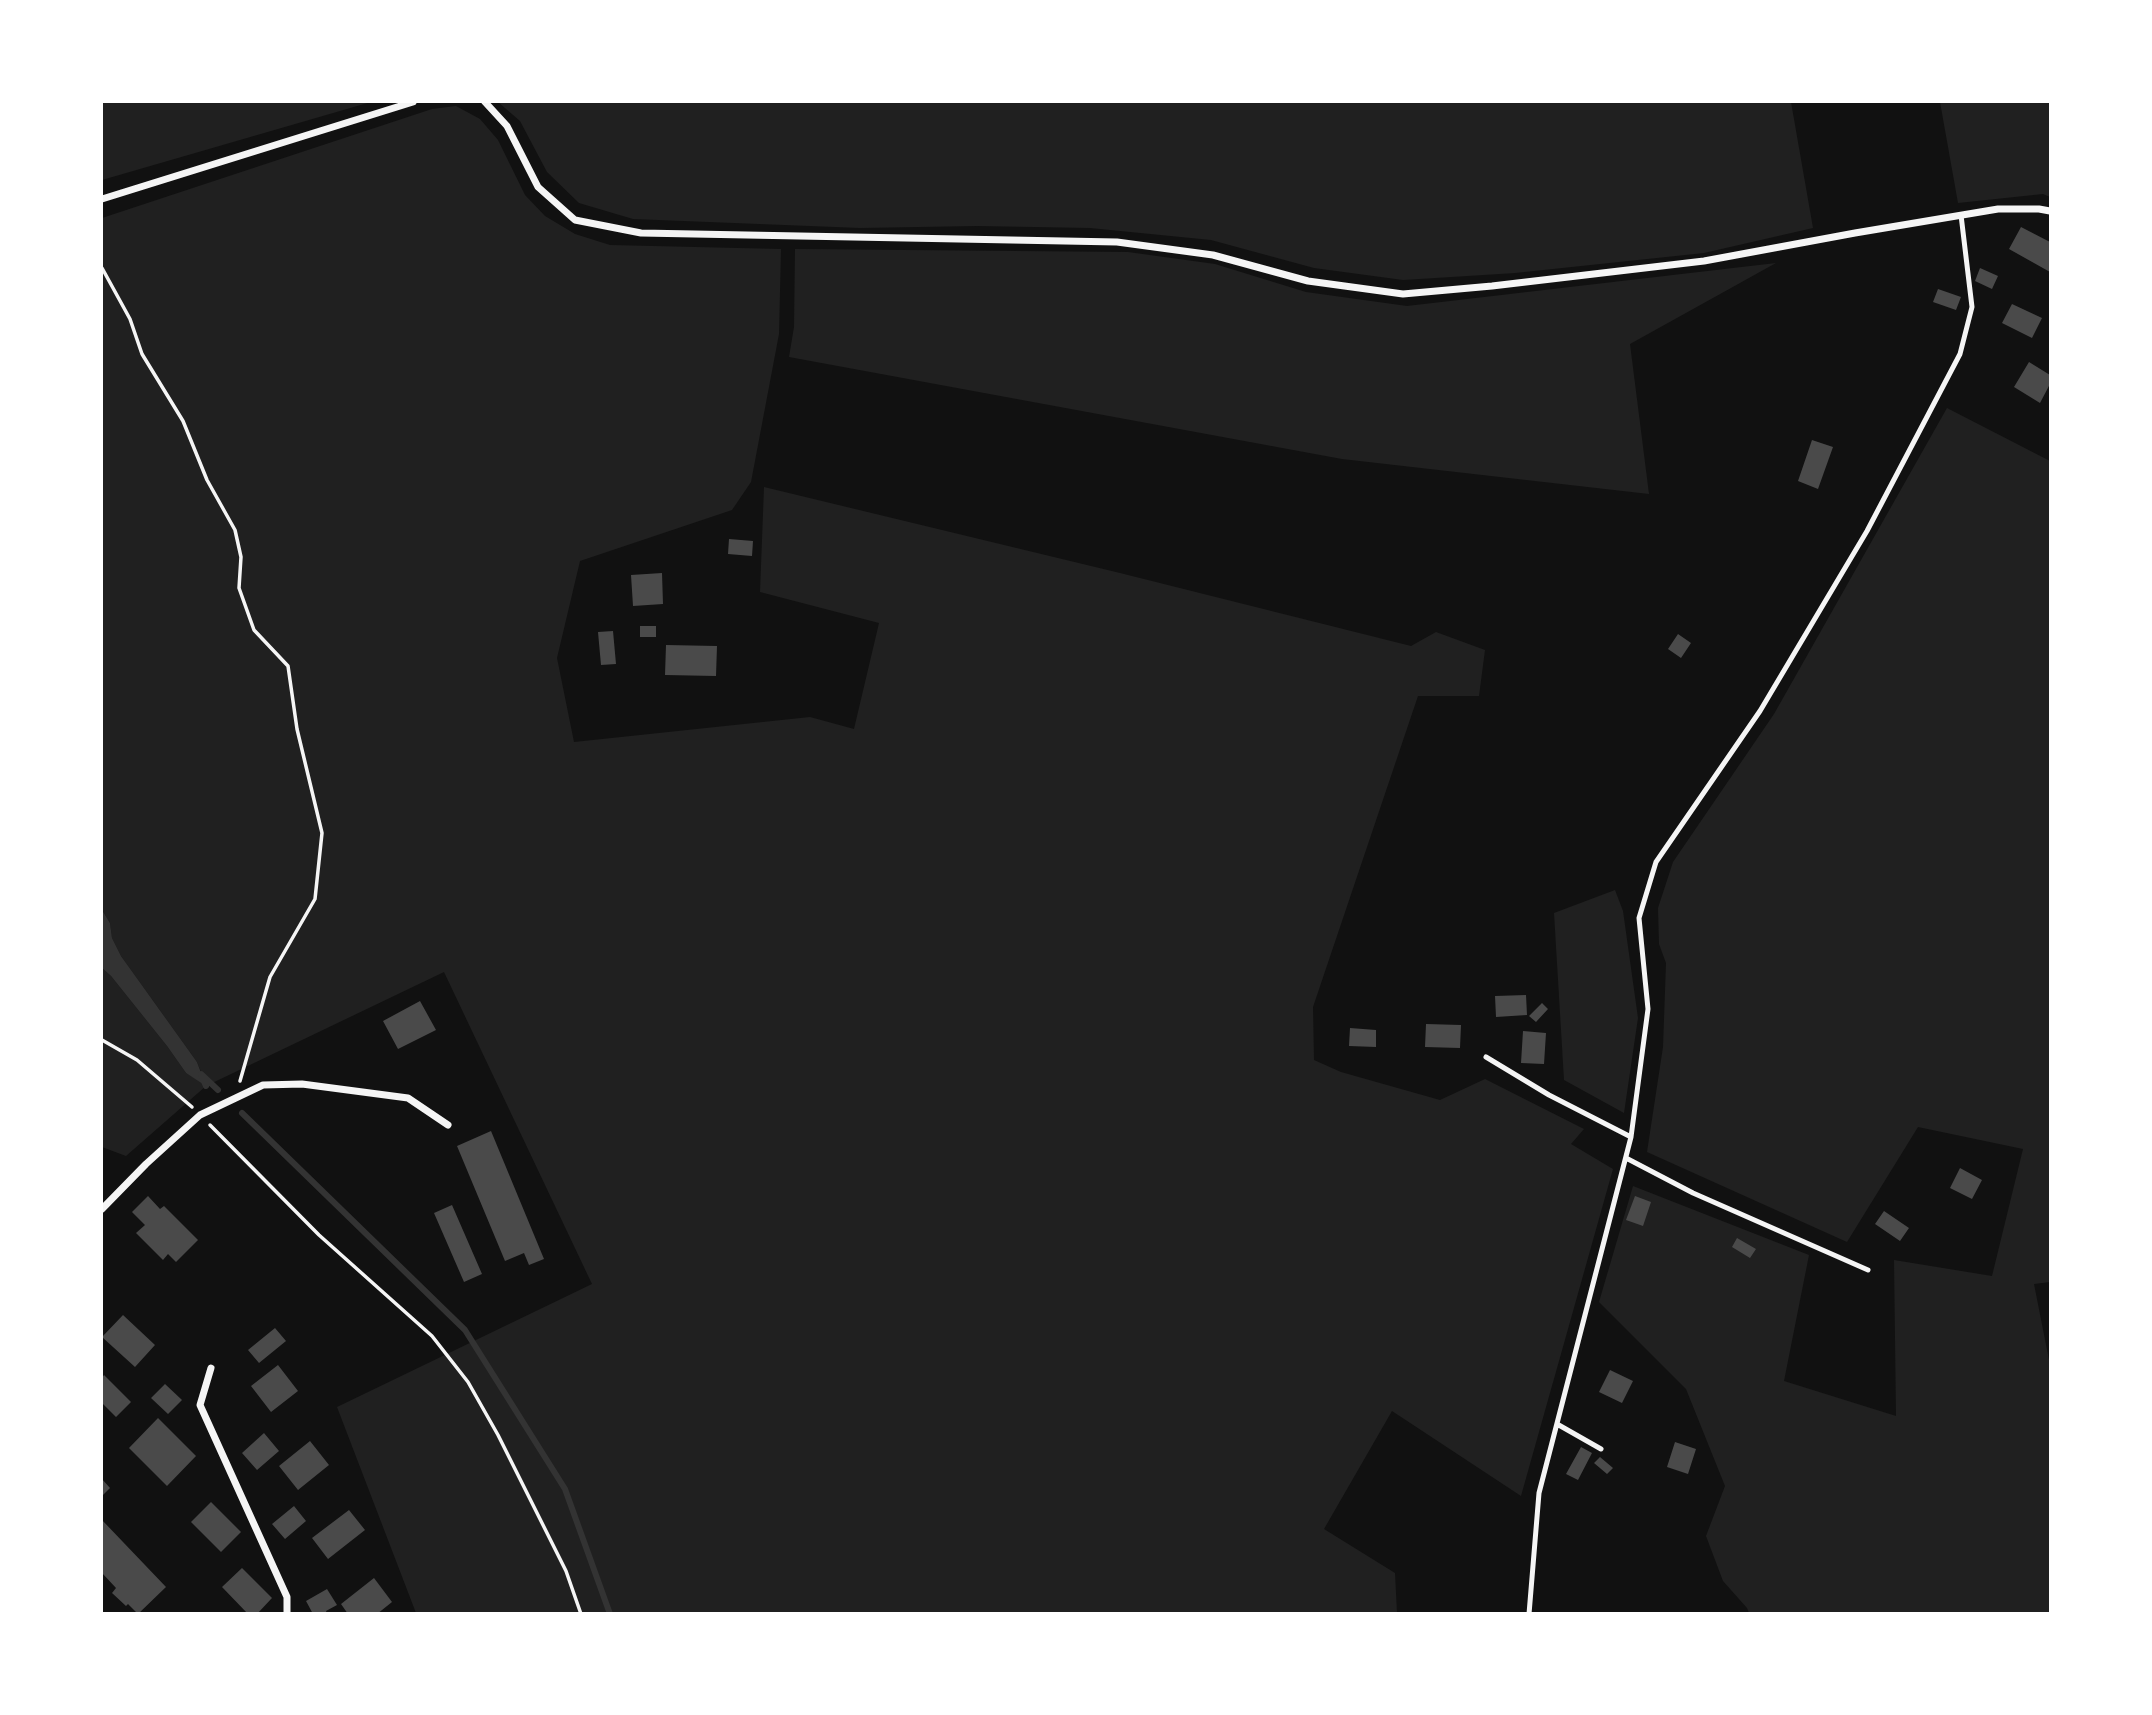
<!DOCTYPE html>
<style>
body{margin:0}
#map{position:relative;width:2152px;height:1715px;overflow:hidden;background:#111;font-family:Quicksand,sans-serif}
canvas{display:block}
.frame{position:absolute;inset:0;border:103px solid #fff;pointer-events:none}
</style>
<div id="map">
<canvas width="2152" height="1715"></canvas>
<div class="frame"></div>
</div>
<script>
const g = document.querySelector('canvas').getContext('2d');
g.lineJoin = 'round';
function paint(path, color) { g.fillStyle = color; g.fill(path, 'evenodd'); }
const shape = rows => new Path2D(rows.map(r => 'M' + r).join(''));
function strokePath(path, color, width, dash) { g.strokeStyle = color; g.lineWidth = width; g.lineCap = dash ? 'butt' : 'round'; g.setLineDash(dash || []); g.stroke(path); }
paint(shape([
 [102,102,371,102,102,180],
 [498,102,1791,102,1813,228,1704,253,1515,273,1403,280,1314,268,1211,240,1090,228,977,226,860,228,633,219,579,203,547,172,520,121],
 [1940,102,2050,102,2050,197,2043,194,1958,203],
 [456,106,480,119,498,140,525,195,545,216,575,234,610,245,781,249,779,334,751,482,732,510,580,561,557,658,574,742,810,717,854,729,879,623,760,592,764,487,1120,573,1411,646,1436,632,1485,650,1479,696,1418,696,1313,1007,1314,1060,1341,1072,1440,1100,1485,1079,1584,1129,1571,1144,1613,1169,1521,1496,1392,1411,1324,1529,1395,1573,1397,1613,416,1613,337,1407,592,1284,444,972,206,1086,126,1156,102,1147,102,968,111,976,167,1046,186,1073,206,1084,197,1062,121,956,112,938,110,923,102,910,102,218,432,109],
 [795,249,1128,252,1215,264,1306,292,1407,306,1776,263,1630,344,1649,494,1342,459,789,357,794,327],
 [1947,408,2050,461,2050,1282,2034,1284,2050,1365,2050,1613,1749,1613,1747,1608,1723,1581,1706,1536,1725,1486,1686,1389,1599,1302,1633,1186,1809,1255,1784,1381,1896,1416,1894,1260,1992,1276,2023,1149,1918,1127,1847,1242,1647,1152,1663,1047,1666,963,1659,944,1658,908,1673,862,1774,714],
 [1615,890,1623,911,1638,1018,1624,1113,1564,1080,1554,913]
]), '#202020');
paint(shape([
 [102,910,110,923,112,938,121,956,197,1062,206,1086,186,1073,167,1046,111,976,102,968]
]), '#333');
strokePath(shape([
 [206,1086,201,1074,218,1090],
 [242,1113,465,1330,565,1489,610,1614]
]), '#333', 6);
paint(shape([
 [2021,227,2050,242,2050,272,2009,249],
 [1980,268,1998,276,1992,289,1975,281],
 [1938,289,1961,297,1956,310,1933,302],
 [2012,304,2042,318,2032,338,2002,323],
 [2029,362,2050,375,2050,384,2040,403,2014,387],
 [1812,440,1833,447,1818,489,1798,481],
 [729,539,753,541,752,556,728,554],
 [662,573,663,604,633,606,631,575],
 [640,626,656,626,656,637,640,637],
 [613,631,616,664,601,665,598,632],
 [1678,634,1691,643,1681,658,1668,649],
 [666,645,717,646,716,676,665,675],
 [1526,995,1527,1015,1496,1017,1495,996],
 [420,1001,436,1030,398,1049,383,1021],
 [1542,1003,1548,1009,1536,1022,1529,1016],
 [1426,1024,1461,1025,1460,1048,1425,1047],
 [1350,1028,1376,1030,1376,1047,1349,1046],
 [1523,1031,1546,1033,1544,1064,1521,1063],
 [491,1131,544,1259,529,1265,524,1253,505,1261,457,1146],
 [1960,1168,1982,1180,1972,1199,1950,1188],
 [148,1196,160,1209,164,1206,198,1240,176,1262,168,1254,163,1260,136,1233,145,1225,132,1212],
 [1635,1196,1651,1202,1643,1226,1626,1220],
 [452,1205,482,1274,464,1282,434,1213],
 [1884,1211,1909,1228,1900,1241,1875,1224],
 [1737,1238,1756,1249,1750,1258,1732,1247],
 [123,1315,155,1345,135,1367,102,1337],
 [275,1328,286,1341,259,1363,248,1350],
 [278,1365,298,1391,271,1412,251,1386],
 [1610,1370,1633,1381,1622,1403,1599,1392],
 [104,1375,131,1402,116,1417,102,1403,102,1378],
 [165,1384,182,1400,168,1414,151,1398],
 [158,1418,196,1456,167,1486,129,1448],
 [264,1433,279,1451,257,1470,242,1453],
 [310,1441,329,1465,298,1490,279,1466],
 [1675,1442,1696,1449,1688,1474,1667,1467],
 [1581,1447,1592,1453,1578,1480,1566,1474],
 [1600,1457,1613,1468,1607,1474,1594,1463],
 [102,1479,110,1488,102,1496],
 [211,1502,241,1532,221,1552,191,1522],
 [294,1506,306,1521,285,1539,272,1524],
 [349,1510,365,1530,328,1559,312,1538],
 [102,1520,166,1587,138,1614,128,1604,126,1606,112,1593,116,1588,102,1573],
 [242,1568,272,1598,257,1614,248,1614,222,1587],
 [374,1578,392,1602,377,1614,348,1614,341,1604],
 [327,1589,337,1605,326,1611,327,1614,313,1614,306,1601]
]), '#4a4a4a');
strokePath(shape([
 [102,268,130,319,142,354,183,421,207,480,235,530,241,557,239,588,254,630,288,666,297,729,322,833,315,899,270,977,240,1081],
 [102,1040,137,1060,192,1107],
 [210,1125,319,1235,432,1336,468,1382,498,1435,566,1571,581,1614]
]), '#f5f5f5', 3.5);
strokePath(shape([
 [1486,1057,1549,1095,1631,1137],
 [1626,1158,1693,1193,1868,1270],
 [1557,1424,1601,1449],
 [1529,1614,1539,1493,1631,1137,1648,1009,1639,918,1656,862,1760,711,1867,531,1960,354,1972,307,1961,215]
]), '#f5f5f5', 5);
strokePath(shape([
 [485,102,507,126,538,187,575,220,641,233,1117,242,1213,255,1308,281,1403,294,1492,286,1704,261,1855,233,1998,209,2039,209,2050,211],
 [102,199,413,102],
 [102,1209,146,1164,200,1115,263,1085,302,1084,408,1098,448,1125],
 [211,1368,200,1405,287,1597,287,1614]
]), '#f5f5f5', 7);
</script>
